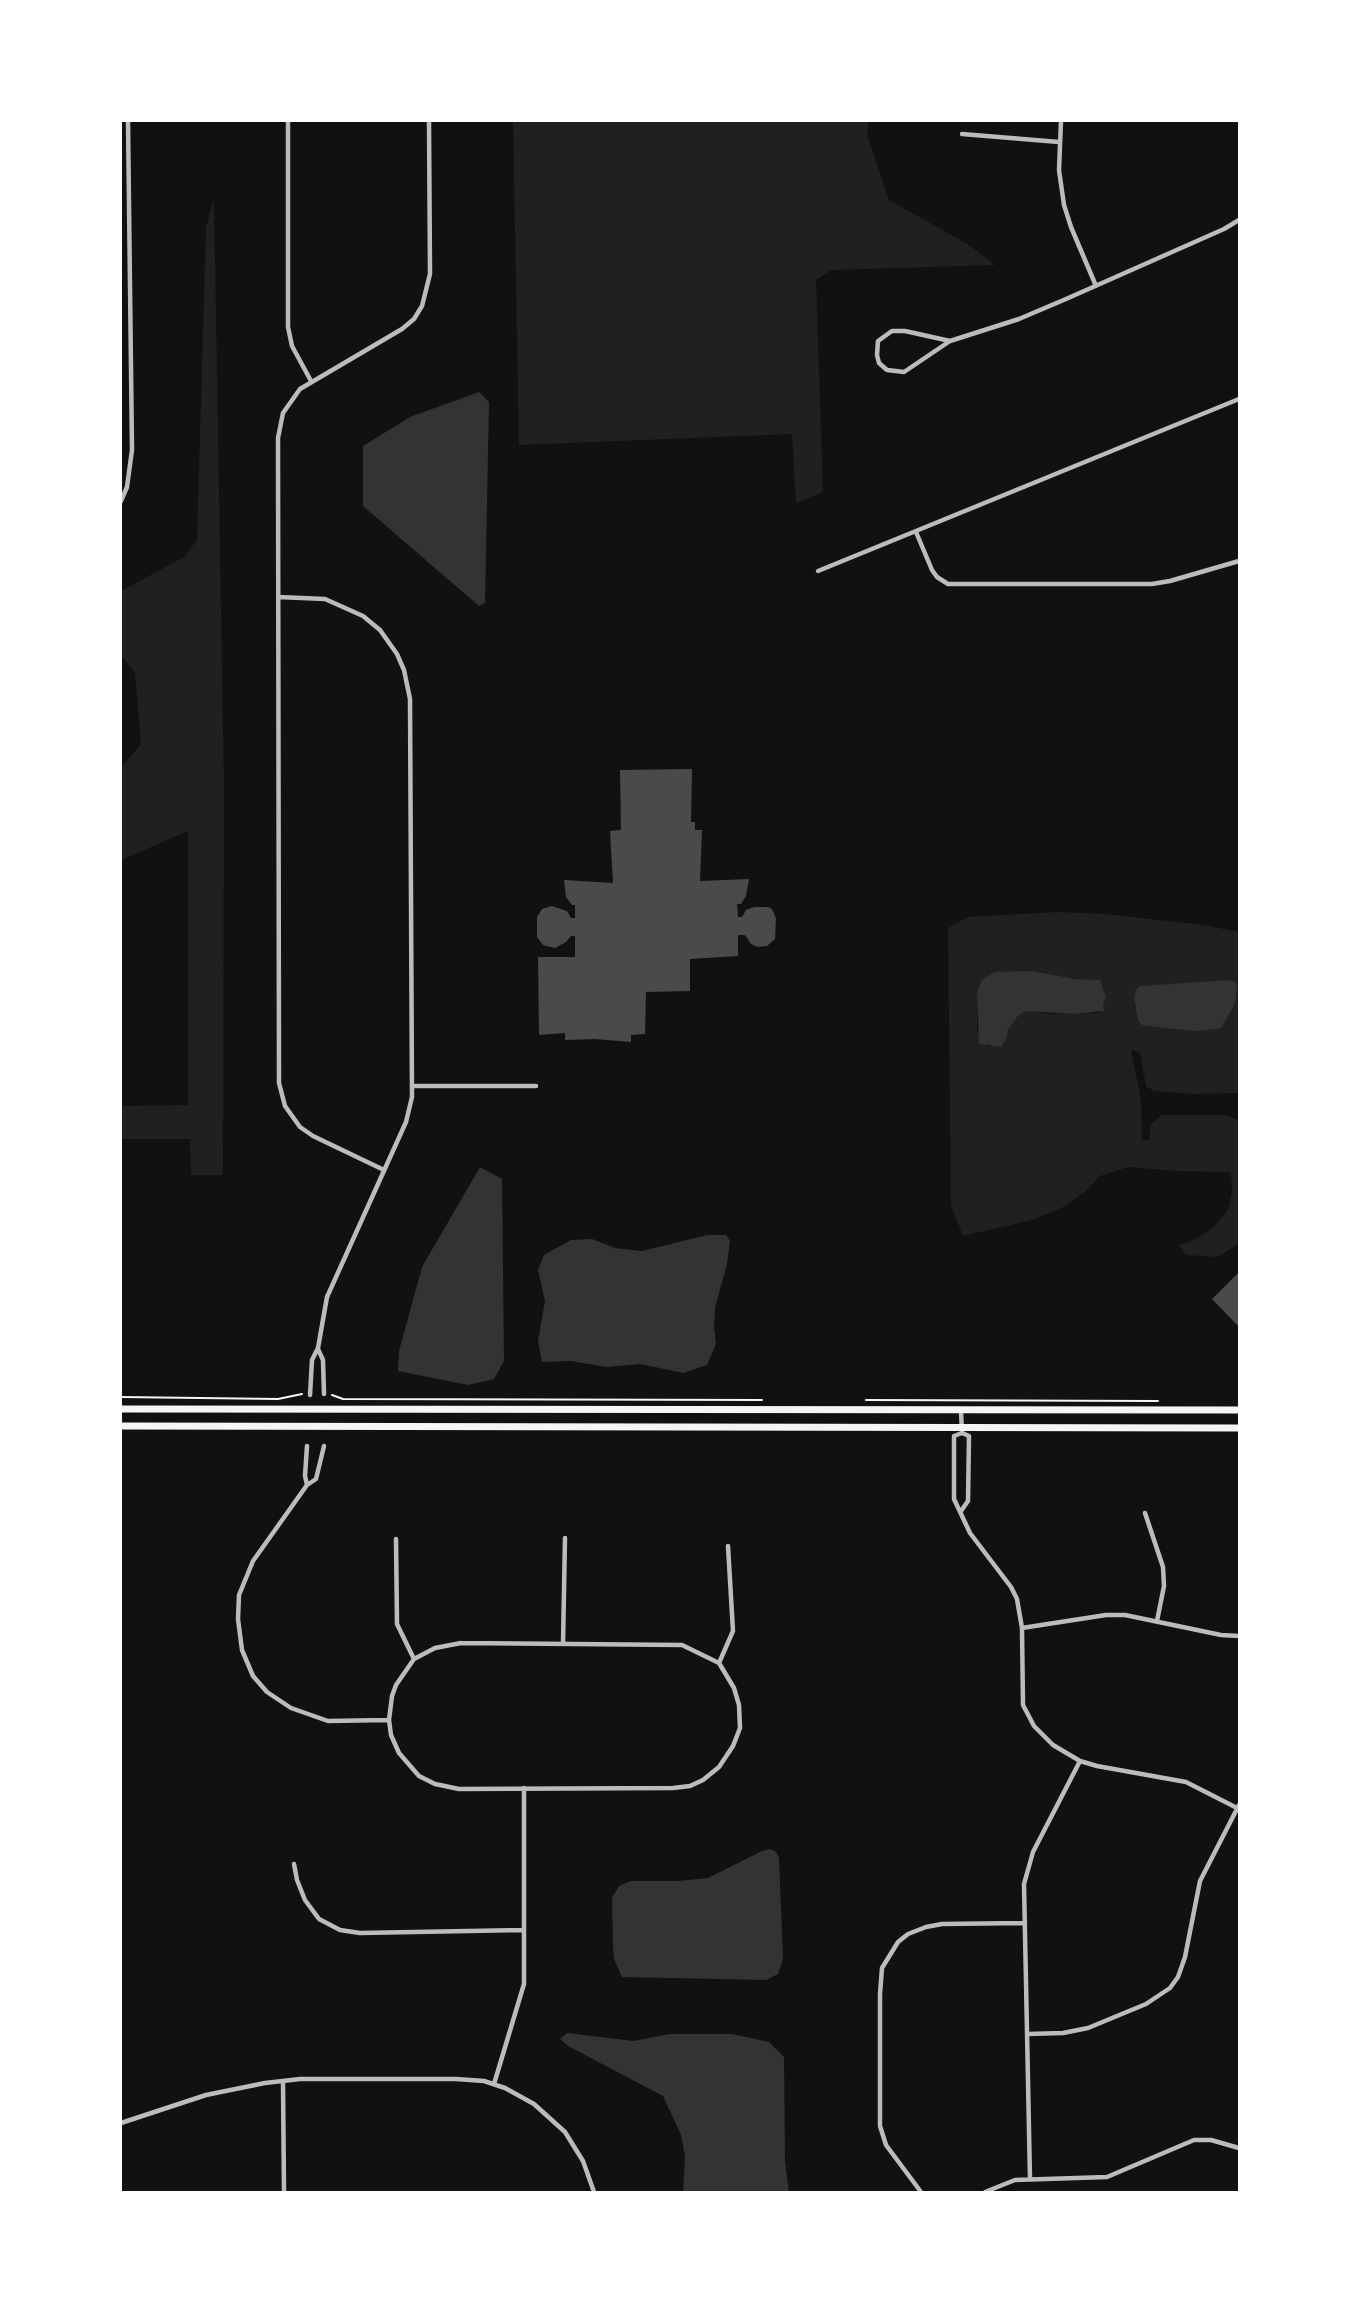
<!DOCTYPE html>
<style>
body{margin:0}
#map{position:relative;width:1360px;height:2313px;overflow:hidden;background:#111;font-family:Signika,sans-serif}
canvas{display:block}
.frame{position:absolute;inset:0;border:122px solid #fff;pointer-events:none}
</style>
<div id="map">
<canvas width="1360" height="2313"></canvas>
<div class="frame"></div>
</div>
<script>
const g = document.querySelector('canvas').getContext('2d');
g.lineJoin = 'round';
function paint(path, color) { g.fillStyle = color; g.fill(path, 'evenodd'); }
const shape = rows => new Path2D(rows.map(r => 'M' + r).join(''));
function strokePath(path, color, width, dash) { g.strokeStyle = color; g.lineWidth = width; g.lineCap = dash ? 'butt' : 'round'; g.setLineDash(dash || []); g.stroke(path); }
paint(shape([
 [513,121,869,121,867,134,889,200,969,245,995,265,831,270,816,280,823,492,796,503,792,434,519,445],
 [214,198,224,786,223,1175,191,1175,190,1139,121,1139,121,1106,188,1105,188,831,121,860,121,767,141,744,135,673,121,655,121,591,184,557,197,540,206,228],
 [1058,912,1106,914,1204,925,1239,932,1239,1093,1194,1094,1154,1091,1146,1086,1140,1052,1131,1050,1141,1100,1142,1140,1149,1140,1151,1124,1161,1115,1225,1115,1239,1120,1239,1244,1217,1257,1186,1255,1178,1245,1192,1241,1213,1228,1228,1210,1232,1192,1231,1172,1177,1171,1128,1167,1100,1176,1085,1192,1063,1207,1032,1220,963,1236,951,1205,948,928,968,917],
 [1032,971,1076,979,1100,980,1106,997,1100,1013,1052,1014,1026,1011,1018,1016,1008,1031,1007,1038,988,1047,977,1030,977,993],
 [1230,980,1235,1004,1221,1028,1138,1021,1134,997,1188,983]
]), '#202020');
paint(shape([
 [479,392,489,402,485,603,479,606,363,506,363,446,410,417],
 [1032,971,1076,979,1100,980,1106,997,1103,1005,1104,1011,1074,1014,1026,1011,1018,1016,1008,1030,1007,1038,1001,1047,979,1044,977,993,982,980,995,972],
 [1230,980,1235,982,1237,985,1235,1004,1221,1028,1198,1031,1164,1028,1142,1025,1138,1021,1134,997,1137,988,1140,986],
 [480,1167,502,1179,504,1361,494,1379,468,1385,398,1371,399,1351,422,1267],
 [707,1235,726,1235,730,1241,727,1264,715,1308,714,1327,716,1344,707,1365,683,1373,641,1364,607,1367,571,1361,542,1362,538,1341,545,1301,538,1270,544,1255,571,1240,592,1239,615,1248,642,1251],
 [770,1849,776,1852,779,1858,783,1959,778,1974,766,1980,622,1977,614,1959,613,1947,612,1898,619,1886,631,1881,679,1881,708,1878,762,1851],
 [567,2033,634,2041,669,2034,732,2034,769,2042,784,2057,785,2161,789,2192,683,2192,685,2156,681,2135,663,2096,568,2046,560,2039]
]), '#333');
paint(shape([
 [692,769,691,822,695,822,695,830,702,830,700,881,749,879,746,896,741,904,737,904,738,917,742,917,746,910,754,907,768,907,772,909,776,918,775,939,767,946,758,947,751,944,745,935,738,935,738,956,690,959,690,991,646,992,645,1034,631,1035,631,1042,595,1039,565,1040,565,1033,539,1035,538,957,575,957,575,936,571,936,566,942,555,948,543,945,537,937,537,917,542,909,552,906,567,911,571,918,575,918,575,905,572,905,566,897,564,880,613,883,610,831,621,830,620,770],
 [1239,1272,1239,1327,1212,1299]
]), '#4a4a4a');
strokePath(shape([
 [332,1395,343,1399,762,1400],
 [121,1397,278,1399,302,1394],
 [866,1400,1158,1401]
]), '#f5f5f5', 2);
strokePath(shape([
 [288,121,288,327,292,346,311,381],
 [1061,121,1059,170,1064,205,1071,227,1096,286],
 [962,134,1059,142],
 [950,341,905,331,892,331,878,341,877,355,879,363,887,370,904,372,950,341,1019,319,1066,299,1224,229,1239,220],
 [121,501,127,487,132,450,128,121],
 [916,532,932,570,937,577,948,584,1152,584,1170,581,1239,561],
 [818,571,1239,399],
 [278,597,325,599,363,616,380,630,397,654,404,670,410,699,412,1097,406,1122,327,1297,318,1348,312,1360,310,1395],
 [412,1086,536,1086],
 [384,1170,313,1136,300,1127,285,1106,279,1083,278,438,283,413,300,389,402,329,414,319,422,306,430,274,429,121],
 [318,1349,323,1360,324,1394],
 [961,1411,962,1433,969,1436,968,1501,961,1511],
 [962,1433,954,1436,954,1499,970,1533,1011,1587,1017,1599,1022,1628,1023,1705,1034,1726,1053,1745,1080,1761,1097,1766,1186,1782,1239,1809],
 [307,1446,305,1476,307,1485,316,1479,324,1446],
 [307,1485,253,1561,239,1595,238,1619,242,1650,253,1676,267,1692,291,1708,328,1721,389,1720],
 [1145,1513,1163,1567,1164,1586,1157,1621],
 [396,1539,397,1624,414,1659],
 [1022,1628,1106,1615,1125,1615,1221,1635,1239,1636],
 [461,1643,682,1645,719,1663,734,1688,739,1705,740,1728,733,1746,719,1767,703,1780,690,1786,673,1788,459,1789,435,1784,419,1776,399,1753,391,1735,389,1720,392,1696,396,1685,414,1659,435,1648,461,1643],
 [563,1644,565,1538],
 [719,1663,733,1631,728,1546],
 [294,1864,297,1880,305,1900,319,1919,340,1930,360,1933,523,1930],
 [1028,2034,1063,2033,1088,2028,1146,2004,1170,1988,1178,1977,1185,1957,1200,1881,1239,1805],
 [283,2081,284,2192],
 [494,2084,524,1984,524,1788],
 [121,2123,206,2095,265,2083,300,2079,456,2079,484,2081,505,2088,534,2104,565,2132,583,2161,594,2192],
 [1030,2179,1024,1884,1033,1852,1080,1761],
 [921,2192,886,2145,880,2126,880,1994,882,1968,898,1942,908,1934,926,1927,942,1924,1025,1923],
 [985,2192,1015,2180,1107,2177,1194,2140,1211,2140,1239,2148]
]), '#bcbcbc', 4.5);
strokePath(shape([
 [121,1409,1239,1410],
 [121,1426,1239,1428]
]), '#f5f5f5', 7);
</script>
